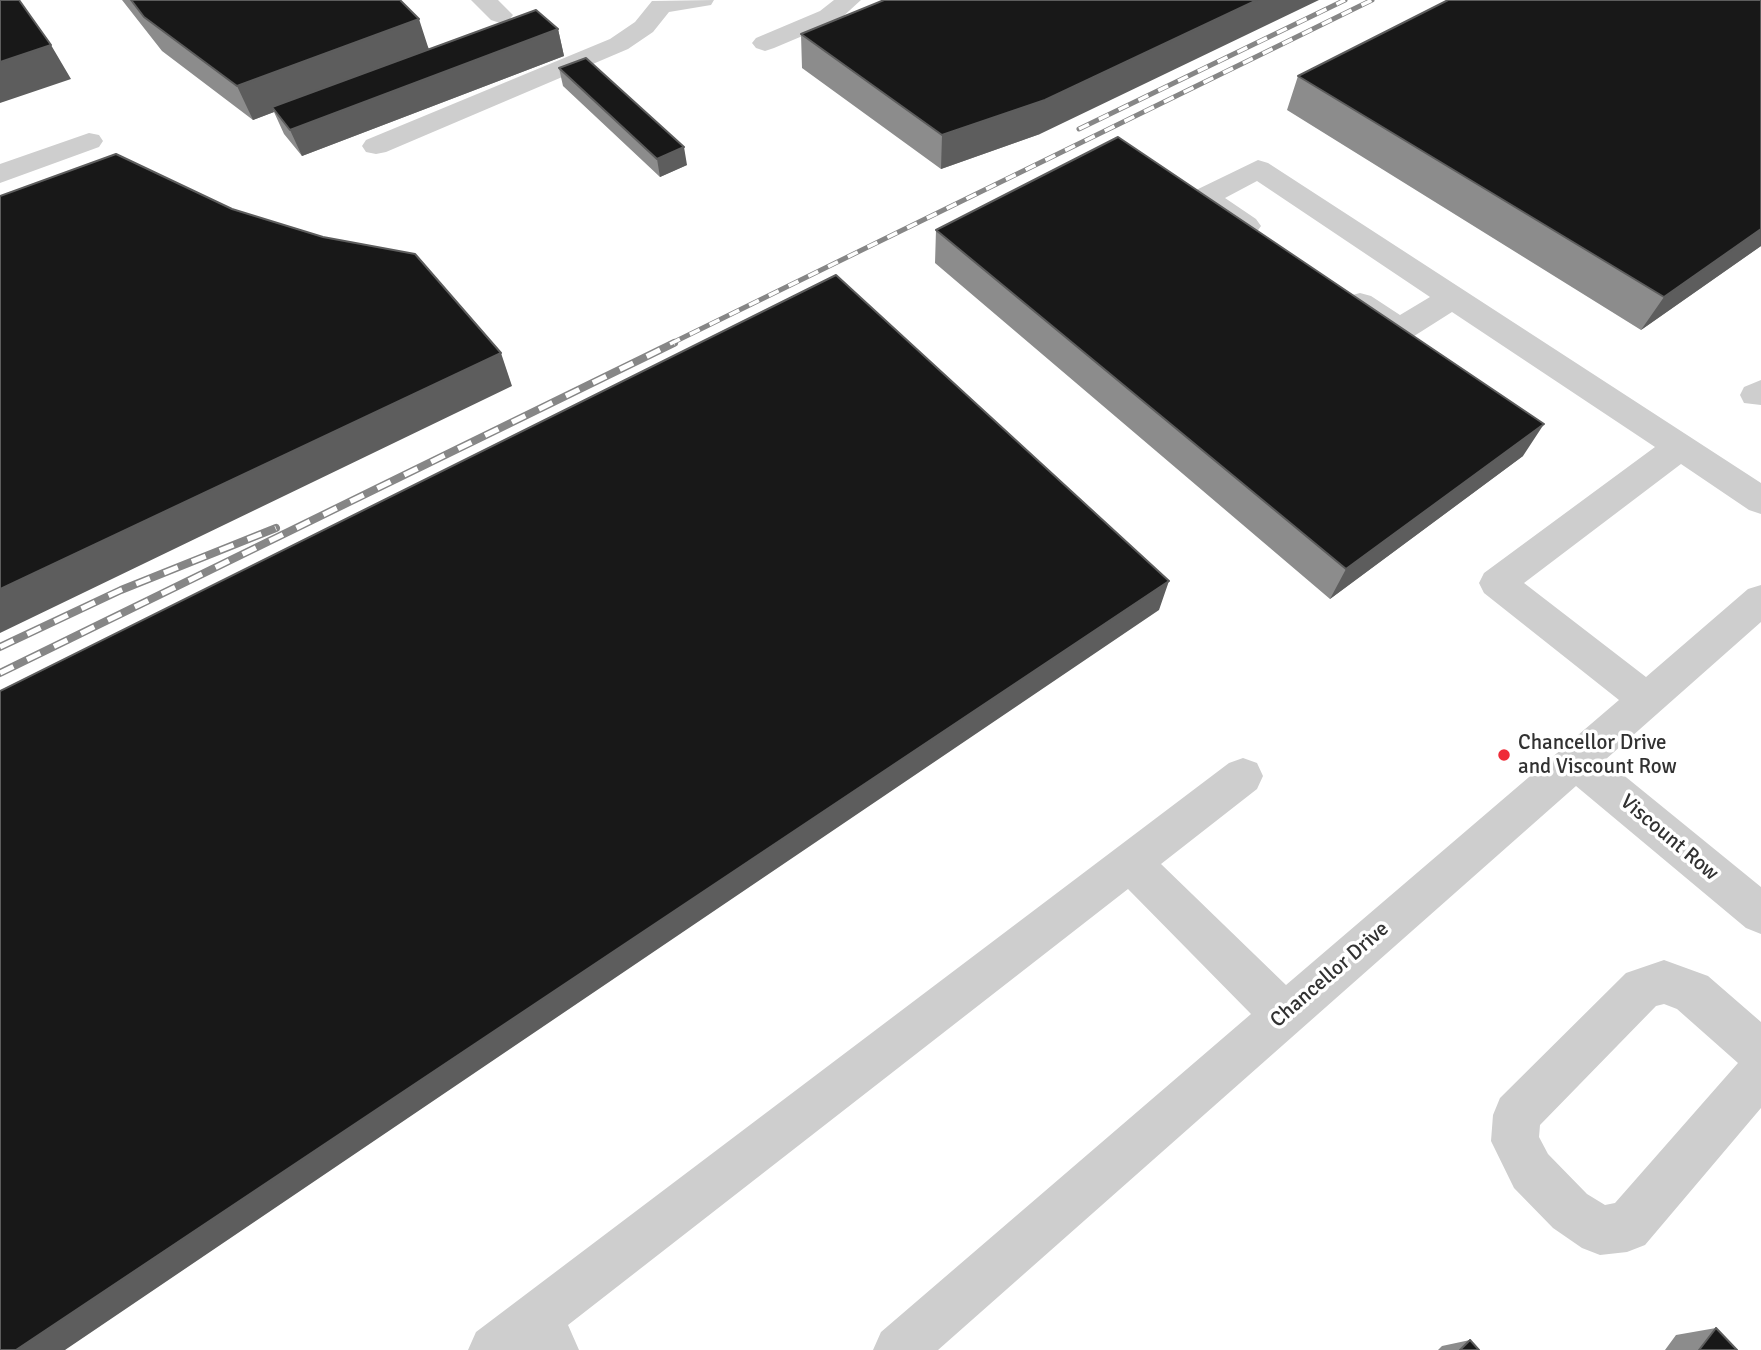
<!DOCTYPE html>
<style>
body{margin:0}
canvas{display:block;background:#fff}
</style>
<canvas width="1761" height="1350"></canvas>
<script>
const g = document.querySelector('canvas').getContext('2d');
g.lineJoin = 'round';
const shape = rows => new Path2D(rows.map(r => 'M' + r).join(''));
function paint(path, color) { g.fillStyle = color; g.fill(path, 'evenodd'); }
function strokePath(path, color, width, dash) { g.strokeStyle = color; g.lineWidth = width; g.lineCap = dash ? 'butt' : 'round'; g.setLineDash(dash || []); g.stroke(path); }
function write(font, color, halo, rows, align = 'center') {
  g.font = font + ' Signika,sans-serif'; g.lineWidth = 7; g.setLineDash([]); g.textBaseline = 'middle'; g.strokeStyle = halo; g.fillStyle = color; for (const [text, x, y, turn = 0] of rows) {
    g.save(); g.translate(x, y); g.rotate((+turn || 0) * Math.PI / 180); g.textAlign = isNaN(turn) ? turn : align; if (halo) g.strokeText(text, 0, 0); g.fillText(text, 0, 0); g.restore();
  }
}
paint(shape([
 [471,0,498,0,513,15,509,20,500,23,491,20,471,0],
 [714,0,711,5,669,12,653,32,628,49,386,152,376,154,366,152,362,146,366,140,610,39,635,22,652,1,714,0],
 [834,0,861,0,838,21,774,48,765,51,756,48,752,43,756,38,820,11,834,0],
 [89,133,99,135,103,141,99,147,0,183,0,164,89,133],
 [1258,160,1268,163,1761,483,1761,514,1749,510,1681,464,1524,583,1646,677,1748,589,1761,585,1761,622,1605,760,1761,887,1761,934,1746,928,1576,786,938,1350,873,1350,881,1332,1251,1014,1128,889,568,1325,579,1350,468,1350,476,1332,1229,763,1243,758,1257,763,1263,776,1257,789,1161,864,1286,985,1619,700,1484,593,1479,583,1484,573,1655,447,1452,312,1411,338,1400,341,1389,338,1349,310,1345,303,1349,296,1360,293,1371,296,1400,315,1430,297,1257,181,1225,198,1256,219,1261,226,1256,233,1246,235,1236,233,1194,203,1190,197,1194,191,1258,160],
 [1761,380,1761,405,1744,403,1740,395,1744,387,1761,380],
 [1664,960,1708,976,1761,1022,1761,1108,1645,1245,1627,1252,1600,1255,1582,1248,1553,1228,1514,1188,1491,1141,1493,1115,1500,1098,1626,973,1664,960],
 [1664,1004,1677,1009,1738,1063,1615,1203,1605,1205,1587,1194,1548,1154,1539,1137,1540,1125,1656,1006,1664,1004]
]), '#cecece');
const railFar1 = shape([
 [1079,129,1345,0],
 [670,344,1372,0]
]);
const rail = shape([
 [0,647,121,590,276,528],
 [0,673,674,343]
]);
strokePath(railFar1, '#868686', 5);
strokePath(rail, '#868686', 8);
strokePath(railFar1, '#fff', 3.5, [11]);
strokePath(rail, '#fff', 5, [15]);
paint(shape([
 [122,0,400,0,429,49,558,29,564,56,302,156,284,134,274,112,253,120,162,51],
 [1761,0,1761,246,1641,330,1287,110,1298,76],
 [801,34,1040,134,941,169,802,68],
 [559,68,687,165,660,177,563,86],
 [936,230,1523,456,1330,599,935,263],
 [1716,1328,1737,1350,1665,1350,1676,1335],
 [1470,1340,1479,1350,1438,1350,1442,1346]
]), '#8c8c8c');
paint(shape([
 [1257,0,1319,0,1040,134,941,169,942,135],
 [419,19,430,53,272,107,274,112,253,120,237,86],
 [558,29,564,56,302,156,290,130],
 [51,45,71,79,0,103,0,62],
 [684,147,687,165,660,177,657,159],
 [1761,229,1761,246,1641,330,1664,297],
 [501,353,512,386,0,633,0,589],
 [1544,424,1523,456,1330,599,1346,569],
 [1169,581,1159,610,65,1350,16,1350]
]), '#5d5d5d');
const building = shape([
 [0,0,19,0,51,45,0,62,0,0],
 [131,0,400,0,419,19,237,86,144,17,131,0],
 [884,0,1257,0,1045,100,942,135,801,34,884,0],
 [1448,0,1761,0,1761,229,1664,297,1298,76,1448,0],
 [536,10,558,29,290,130,272,107,536,10],
 [586,58,684,147,657,159,559,68,586,58],
 [1118,137,1544,424,1346,569,936,230,1118,137],
 [116,154,232,209,323,237,415,254,501,353,0,589,0,196,116,154],
 [836,275,1169,581,16,1350,0,1350,0,691,836,275],
 [1716,1328,1737,1350,1699,1350,1716,1328],
 [1470,1340,1479,1350,1460,1350,1470,1340]
]);
paint(building, '#181818');
strokePath(building, '#5d5d5d', 2);
for (const [x, y, r, color] of [
 [1504,755,7,"#ef2c38"]
]) { const dot = new Path2D(); dot.arc(x, y, r, 0, 2 * Math.PI); g.fillStyle = color; g.fill(dot); strokePath(dot, '#fff', 2.5); }
write('21px', '#313131', '#fff', [
 ["Chancellor Drive",1518,743],
 ["and Viscount Row",1518,767]
], 'left');
write('21px', '#313131', '#fff', [
 ["Viscount Row",1669,838,40],
 ["Chancellor Drive",1330,975,-41]
]);
</script>
